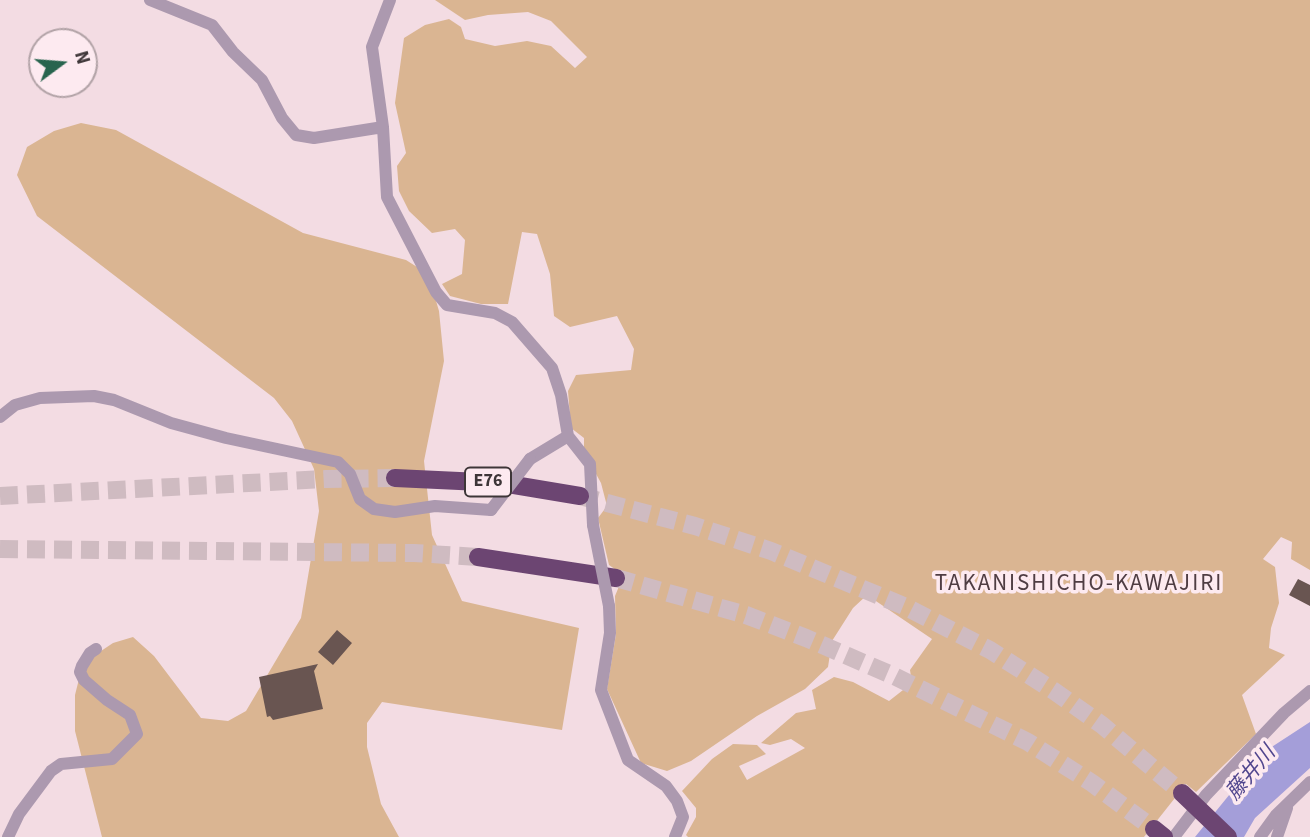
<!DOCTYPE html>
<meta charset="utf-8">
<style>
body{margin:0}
#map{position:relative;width:1310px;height:837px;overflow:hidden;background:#f3dce3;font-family:"Source Sans 3",sans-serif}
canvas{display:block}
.north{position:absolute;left:28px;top:28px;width:70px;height:70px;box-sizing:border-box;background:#fdeaf0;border:2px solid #b1a2a6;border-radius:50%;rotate:74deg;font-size:19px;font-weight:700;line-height:28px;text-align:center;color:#3e3638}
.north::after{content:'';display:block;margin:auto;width:24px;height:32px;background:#28644e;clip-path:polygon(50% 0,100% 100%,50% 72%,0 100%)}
</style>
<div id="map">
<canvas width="1310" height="837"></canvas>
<div class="north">N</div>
</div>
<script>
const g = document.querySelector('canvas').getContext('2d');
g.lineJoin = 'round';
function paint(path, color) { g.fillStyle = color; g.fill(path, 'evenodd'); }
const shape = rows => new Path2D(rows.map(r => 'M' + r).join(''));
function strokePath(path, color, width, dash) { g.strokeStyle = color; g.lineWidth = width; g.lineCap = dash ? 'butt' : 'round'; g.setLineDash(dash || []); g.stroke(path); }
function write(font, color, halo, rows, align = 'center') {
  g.font = font + ' "Source Sans 3","Noto Sans JP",sans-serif'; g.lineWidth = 7; g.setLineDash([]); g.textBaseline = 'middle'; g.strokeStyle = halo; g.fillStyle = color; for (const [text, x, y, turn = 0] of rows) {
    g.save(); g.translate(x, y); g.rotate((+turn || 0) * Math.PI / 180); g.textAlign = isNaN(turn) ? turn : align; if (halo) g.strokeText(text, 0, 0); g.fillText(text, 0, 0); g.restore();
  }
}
paint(shape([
 [435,0,1310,0,1310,570,1291,559,1292,542,1281,537,1263,559,1275,567,1279,603,1271,628,1269,648,1285,655,1242,695,1256,734,1196,792,1186,784,1144,837,688,837,686,835,696,817,696,808,682,791,712,759,733,744,757,745,766,754,739,766,747,780,805,748,791,739,770,745,761,743,796,713,816,709,812,690,834,677,853,682,889,701,912,683,910,670,932,639,867,595,853,608,832,641,828,667,805,689,757,716,691,761,667,771,641,763,607,689,616,634,615,596,620,584,619,572,609,565,598,518,607,506,601,483,584,452,584,438,571,428,568,391,576,375,631,370,634,349,617,316,570,327,554,316,550,274,537,234,522,232,508,304,481,304,450,296,442,284,462,274,465,240,455,229,432,233,409,211,399,191,397,166,406,153,395,103,404,38,425,25,449,19,461,27,465,39,495,46,527,41,551,46,575,68,587,57,551,21,528,12,488,15,465,20],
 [81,123,116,130,303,233,406,260,428,274,439,311,444,361,424,461,432,535,462,601,579,628,562,730,382,702,367,723,367,747,381,804,399,837,102,837,75,731,75,695,83,663,113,643,133,637,154,656,201,718,228,721,246,711,301,618,319,511,314,469,292,421,274,398,37,216,17,175,27,147,54,131]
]), '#dab592');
paint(shape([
 [1310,722,1310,768,1255,818,1244,837,1195,837,1264,752]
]), '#a49ed9');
paint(shape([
 [1298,579,1310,585,1310,606,1289,595],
 [337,630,352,643,333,665,318,652],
 [318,664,314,671,323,709,273,720,270,716,267,717,259,677]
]), '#695551');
strokePath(shape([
 [0,496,326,479,395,478],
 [580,496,695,526,771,551,904,606,990,650,1054,691,1102,725,1182,793],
 [0,549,414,553,478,557],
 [616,578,746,615,806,638,894,676,1028,742,1092,783,1154,829]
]), '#cfbbc1', 18, [18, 9]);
strokePath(shape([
 [150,0,212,25,233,52,262,80,282,118,296,135,314,138,383,127],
 [390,0,372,47,383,127,387,197,436,292,447,305,495,313,512,322,552,368,561,395,568,436,590,464,593,525],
 [0,417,15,405,40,398,94,396,114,400,171,423,226,438,338,462,350,474,360,499,374,509,395,512,435,506,491,510],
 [530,459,568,436],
 [609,606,610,633,601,690,628,760,666,786,677,801,683,817,675,837],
 [8,837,19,814,51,771,61,764,112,759,137,734,130,715,107,700,84,680,80,672,82,666,90,653,96,649],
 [1174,837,1206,795,1284,713,1310,691],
 [1260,837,1276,815,1310,782],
 [1277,837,1287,808]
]), '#ac99af', 12);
strokePath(shape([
 [395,478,502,483,580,496],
 [478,557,616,578],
 [1154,829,1164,837]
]), '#6c4572', 18);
strokePath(shape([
 [491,510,530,459],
 [593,525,609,606]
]), '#ac99af', 12);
strokePath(shape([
 [1182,793,1228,837]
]), '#6c4572', 18);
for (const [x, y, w] of [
 [488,482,46]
]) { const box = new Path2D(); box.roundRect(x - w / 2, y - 14.5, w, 29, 5); g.fillStyle = '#fdeaf0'; g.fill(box); strokePath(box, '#3e3638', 2); }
write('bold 18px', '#3e3638', null, [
 ["E76",488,482]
]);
write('italic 21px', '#51468e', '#fdeaf0', [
 ["藤井川",1252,774,-50]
]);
g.letterSpacing = '2px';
write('23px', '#4f3d43', '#fdeaf0', [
 ["TAKANISHICHO-KAWAJIRI",1079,585]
]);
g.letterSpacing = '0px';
</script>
